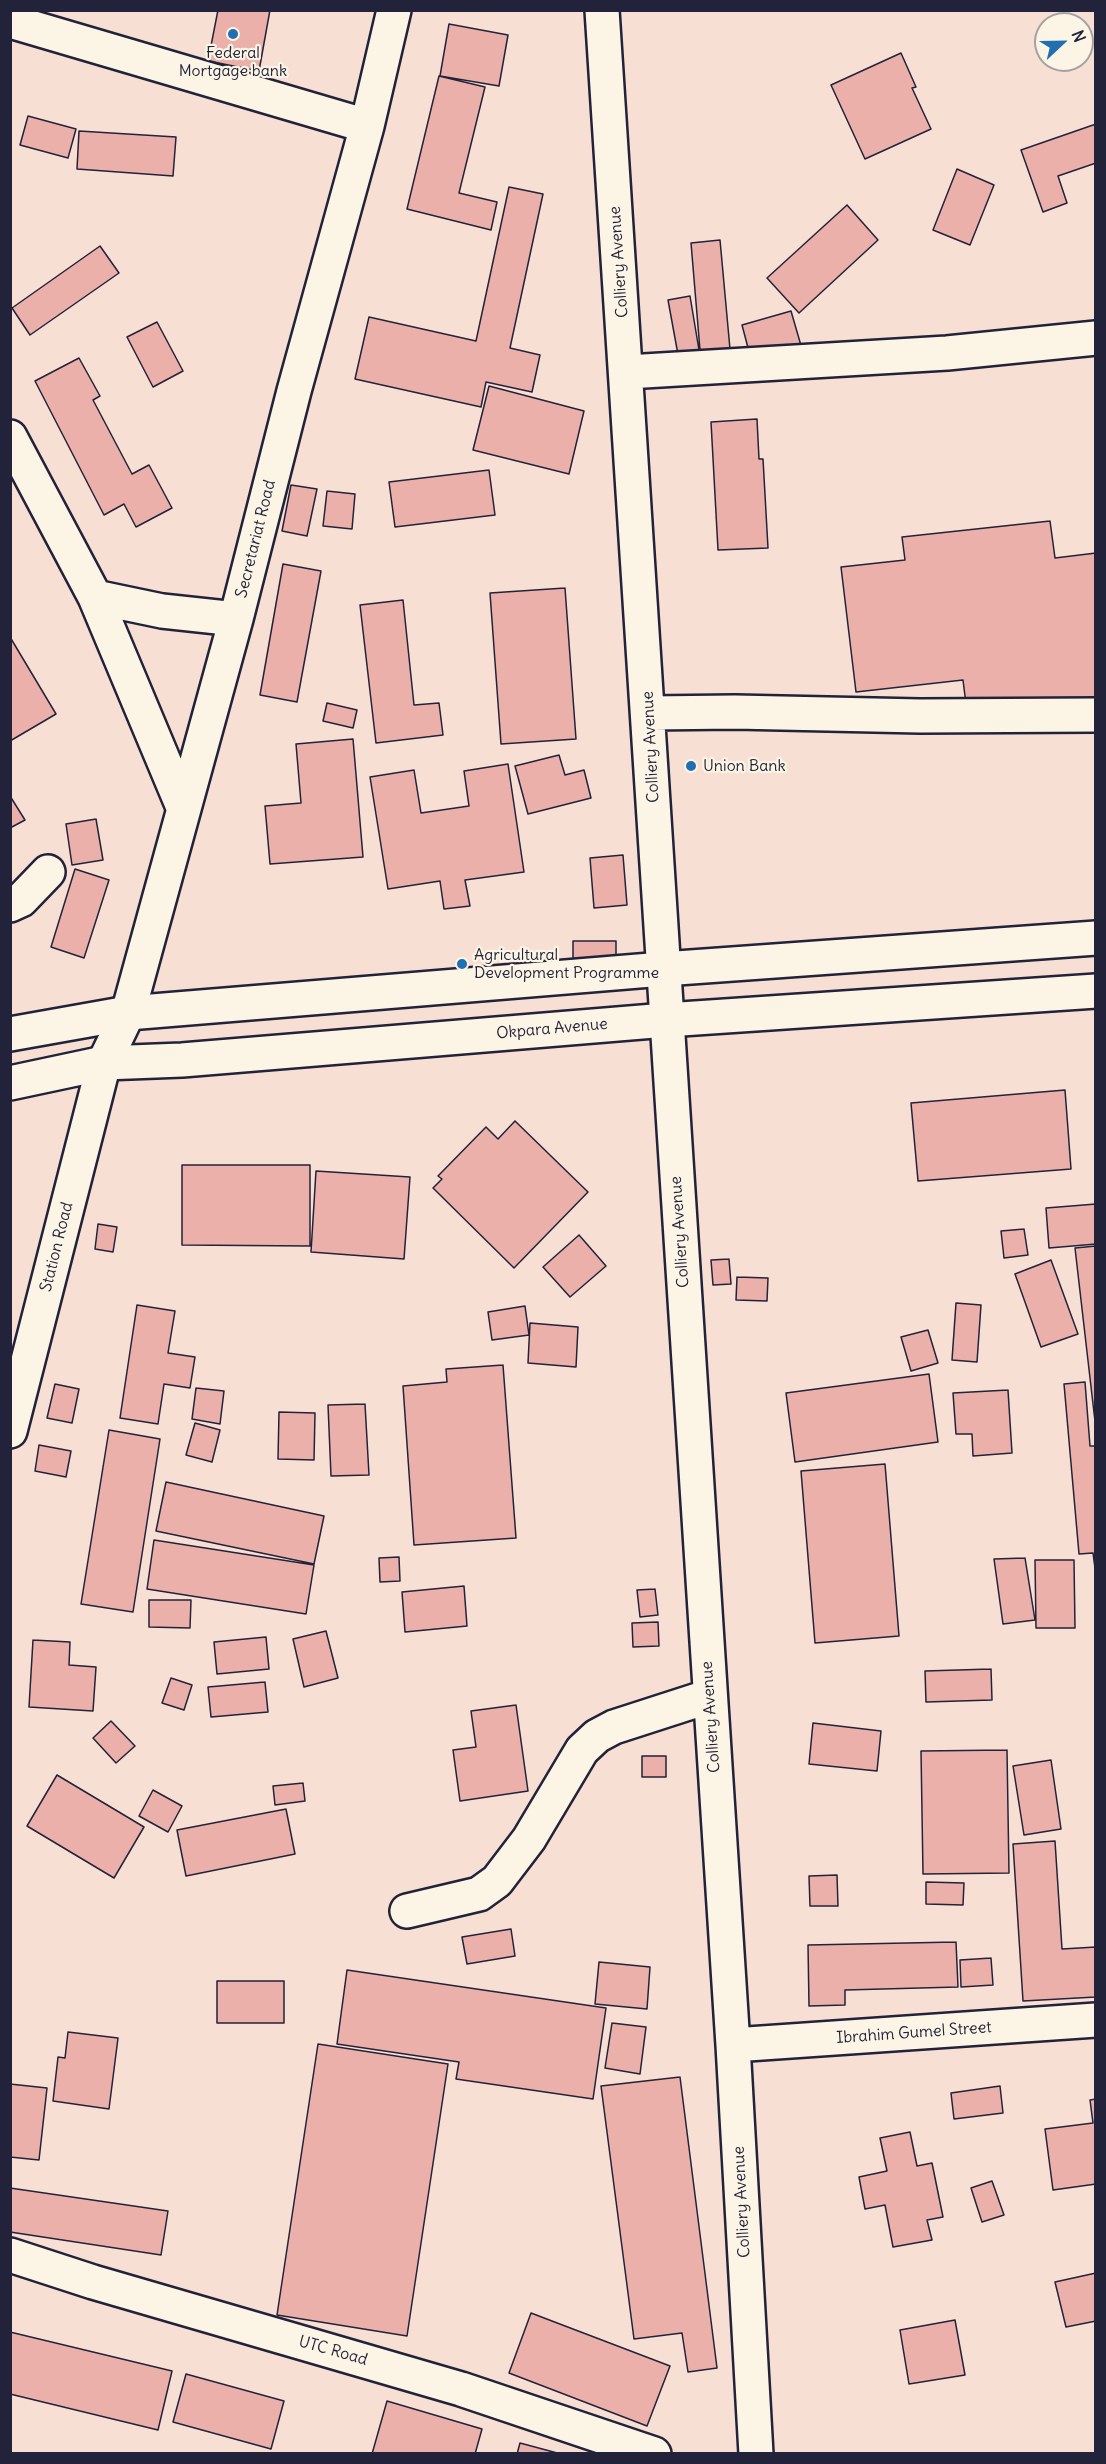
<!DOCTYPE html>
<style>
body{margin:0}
#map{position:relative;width:1106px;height:2464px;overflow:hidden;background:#f7e0d3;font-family:Delius,sans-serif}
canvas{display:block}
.frame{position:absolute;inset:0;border:12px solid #22223b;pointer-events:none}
.north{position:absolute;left:1034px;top:12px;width:60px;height:60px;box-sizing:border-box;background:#fcf5e5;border:2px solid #a5a1a1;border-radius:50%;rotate:68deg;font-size:16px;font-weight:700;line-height:24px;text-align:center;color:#22223b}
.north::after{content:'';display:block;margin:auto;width:21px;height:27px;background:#1f6fb2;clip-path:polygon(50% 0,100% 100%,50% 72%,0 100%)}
</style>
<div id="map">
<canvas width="1106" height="2464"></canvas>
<div class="frame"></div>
<div class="north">N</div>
</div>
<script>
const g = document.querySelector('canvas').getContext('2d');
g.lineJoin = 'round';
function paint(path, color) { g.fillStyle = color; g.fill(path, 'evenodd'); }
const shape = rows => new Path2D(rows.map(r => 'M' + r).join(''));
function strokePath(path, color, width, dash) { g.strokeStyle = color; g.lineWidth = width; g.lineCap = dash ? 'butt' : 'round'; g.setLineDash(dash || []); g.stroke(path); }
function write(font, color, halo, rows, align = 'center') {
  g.font = font + ' Delius,sans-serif'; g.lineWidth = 4.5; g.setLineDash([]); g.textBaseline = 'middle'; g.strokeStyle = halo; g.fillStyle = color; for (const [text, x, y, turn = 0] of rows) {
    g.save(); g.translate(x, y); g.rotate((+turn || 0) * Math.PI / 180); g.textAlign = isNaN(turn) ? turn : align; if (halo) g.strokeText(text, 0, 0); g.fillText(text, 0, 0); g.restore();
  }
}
const building = shape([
 [218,10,270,10,259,71,208,61,218,10],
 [449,24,508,35,499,86,440,76,449,24],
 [901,53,916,87,912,88,931,129,865,159,831,85,901,53],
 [439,76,485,87,459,193,497,202,491,230,407,209,439,76],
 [28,116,76,129,68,158,20,145,28,116],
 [1096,124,1096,163,1058,176,1067,203,1043,212,1021,150,1096,124],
 [79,131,176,137,173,176,77,169,79,131],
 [957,169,994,185,970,245,933,230,957,169],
 [509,187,543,194,510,348,540,355,532,392,486,382,481,407,355,379,369,317,476,341,509,187],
 [847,205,878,240,799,313,767,278,847,205],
 [720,240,731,360,701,362,691,243,720,240],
 [100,246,119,273,30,335,12,308,100,246],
 [690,296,700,356,679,360,668,300,690,296],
 [791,311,802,349,752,363,742,325,791,311],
 [157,322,183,371,153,387,127,337,157,322],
 [79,358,100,396,93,400,132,474,149,465,172,508,136,527,124,504,104,515,35,381,79,358],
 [489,386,584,411,569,474,473,450,489,386],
 [757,419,759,459,763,459,768,548,718,550,711,422,757,419],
 [489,470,495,515,395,527,389,482,489,470],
 [291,485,317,489,307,536,282,531,291,485],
 [327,491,355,494,352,529,323,526,327,491],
 [1050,521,1055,558,1096,553,1096,697,967,712,963,680,856,692,841,567,905,560,902,537,1050,521],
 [283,564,321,571,297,702,260,695,283,564],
 [565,588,576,739,501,744,490,593,565,588],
 [403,600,414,705,439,703,443,735,376,743,360,605,403,600],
 [10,637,56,714,10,741,10,637],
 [327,703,357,710,353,728,323,721,327,703],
 [353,739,363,857,270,864,265,806,301,803,296,744,353,739],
 [559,755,565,775,584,770,591,798,528,814,515,766,559,755],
 [508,764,524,872,465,880,470,906,444,909,440,881,388,889,370,777,414,770,421,813,469,806,464,771,508,764],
 [10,796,25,820,10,828,10,796],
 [96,819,103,860,72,865,66,824,96,819],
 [623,855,627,905,594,908,590,858,623,855],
 [75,869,109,880,84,958,51,947,75,869],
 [573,941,616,941,616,969,573,969,573,941],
 [1065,1090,1071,1169,918,1181,911,1103,1065,1090],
 [515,1121,588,1192,514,1268,433,1188,442,1179,438,1176,486,1127,498,1139,515,1121],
 [182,1165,310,1165,310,1246,182,1245,182,1165],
 [316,1171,410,1177,404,1259,311,1252,316,1171],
 [1096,1204,1096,1244,1049,1248,1046,1208,1096,1204],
 [98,1224,117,1227,113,1252,95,1249,98,1224],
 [1024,1229,1028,1255,1004,1258,1001,1231,1024,1229],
 [579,1235,606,1266,570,1297,543,1267,579,1235],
 [1096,1246,1096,1430,1075,1248,1096,1246],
 [729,1259,731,1284,713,1285,711,1260,729,1259],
 [1051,1260,1078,1334,1041,1347,1015,1274,1051,1260],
 [737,1277,768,1278,767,1301,736,1300,737,1277],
 [956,1303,981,1305,977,1362,952,1360,956,1303],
 [137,1305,175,1311,168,1353,195,1357,190,1388,164,1384,158,1424,120,1418,137,1305],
 [525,1306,529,1335,492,1340,488,1312,525,1306],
 [530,1323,578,1327,576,1367,528,1363,530,1323],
 [928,1330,938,1363,911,1371,901,1337,928,1330],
 [503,1365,516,1538,414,1545,403,1386,447,1382,446,1369,503,1365],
 [929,1374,938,1442,795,1462,786,1393,929,1374],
 [1085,1382,1090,1446,1096,1446,1096,1576,1093,1553,1079,1554,1064,1384,1085,1382],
 [55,1384,79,1389,72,1423,47,1418,55,1384],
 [196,1388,224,1391,220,1424,192,1419,196,1388],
 [1008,1390,1012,1453,973,1456,972,1434,956,1434,953,1393,1008,1390],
 [365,1404,369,1475,331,1476,328,1405,365,1404],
 [279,1412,315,1413,314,1460,278,1459,279,1412],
 [195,1423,220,1430,212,1462,186,1455,195,1423],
 [109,1430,160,1439,133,1612,81,1604,109,1430],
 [39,1445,71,1451,66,1477,35,1471,39,1445],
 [885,1464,899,1636,815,1643,801,1471,885,1464],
 [166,1482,324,1516,314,1564,156,1531,166,1482],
 [154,1540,314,1565,306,1614,147,1589,154,1540],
 [399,1557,400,1581,380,1582,379,1558,399,1557],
 [1025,1558,1035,1620,1003,1624,994,1559,1025,1558],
 [1035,1560,1074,1560,1075,1628,1036,1628,1035,1560],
 [464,1586,467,1626,405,1632,402,1592,464,1586],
 [655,1589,658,1615,640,1617,637,1590,655,1589],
 [149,1600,191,1600,190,1628,149,1627,149,1600],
 [658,1622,659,1646,633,1647,632,1623,658,1622],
 [326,1631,338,1678,304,1687,293,1639,326,1631],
 [266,1637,269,1669,217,1674,214,1642,266,1637],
 [33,1640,70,1642,69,1665,96,1667,93,1711,29,1707,33,1640],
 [991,1669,992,1700,926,1702,925,1671,991,1669],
 [171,1678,192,1685,184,1710,162,1703,171,1678],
 [265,1682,268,1712,211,1717,208,1687,265,1682],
 [516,1705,528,1791,460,1801,453,1750,476,1747,471,1711,516,1705],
 [111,1721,135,1746,116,1763,93,1738,111,1721],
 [813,1723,881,1731,877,1771,809,1764,813,1723],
 [1007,1750,1009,1873,923,1874,921,1751,1007,1750],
 [642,1756,666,1756,666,1777,642,1777,642,1756],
 [1051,1760,1061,1829,1024,1835,1013,1766,1051,1760],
 [57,1775,144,1827,114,1878,27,1826,57,1775],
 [303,1783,305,1801,275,1805,273,1786,303,1783],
 [153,1790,182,1806,168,1832,139,1816,153,1790],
 [286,1809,295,1854,186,1876,177,1830,286,1809],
 [1055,1841,1062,1949,1096,1947,1096,1997,1023,2001,1013,1844,1055,1841],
 [837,1875,838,1906,810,1906,809,1876,837,1875],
 [926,1882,964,1883,963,1905,926,1904,926,1882],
 [511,1929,515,1956,467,1964,462,1937,511,1929],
 [956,1942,958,1987,845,1990,845,2005,809,2006,808,1945,956,1942],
 [991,1958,993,1985,961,1987,960,1960,991,1958],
 [599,1962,650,1967,647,2009,595,2004,599,1962],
 [347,1970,606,2008,593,2099,456,2079,459,2062,337,2044,347,1970],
 [217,1981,284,1981,284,2023,217,2023,217,1981],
 [612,2023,646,2027,640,2074,605,2068,612,2023],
 [68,2032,118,2038,109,2109,53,2101,58,2057,65,2058,68,2032],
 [318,2044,448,2064,407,2336,277,2315,318,2044],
 [680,2077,717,2368,688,2372,682,2333,634,2339,601,2086,680,2077],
 [10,2084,47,2088,39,2160,10,2157,10,2084],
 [1000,2086,1003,2113,954,2119,951,2093,1000,2086],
 [1096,2099,1096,2184,1053,2190,1045,2129,1093,2123,1090,2100,1096,2099],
 [910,2132,917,2166,932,2163,943,2217,927,2220,932,2240,893,2247,885,2205,865,2209,859,2177,887,2171,880,2138,910,2132],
 [992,2181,1004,2215,982,2222,971,2188,992,2181],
 [10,2188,168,2211,161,2255,10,2232,10,2188],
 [1096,2273,1096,2321,1066,2327,1055,2282,1096,2273],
 [531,2313,670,2366,647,2426,509,2373,531,2313],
 [955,2320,965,2375,909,2384,900,2330,955,2320],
 [10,2332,172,2371,158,2430,10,2394,10,2332],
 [186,2374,284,2401,271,2449,173,2422,186,2374],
 [387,2401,482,2429,475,2454,372,2454,387,2401],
 [520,2443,561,2454,517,2454,520,2443]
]);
paint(building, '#ebb0aa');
strokePath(building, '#22223b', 1.5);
const minor = shape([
 [602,10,733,2045,756,2454],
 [10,21,367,126],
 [627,372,947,353,1096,338],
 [10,437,95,597,183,807],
 [95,597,162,611,236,619],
 [649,713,735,712,920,716,1096,715],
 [10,905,21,900,48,872],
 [10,1431,104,1063,128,1013,236,619,294,391,367,126,394,10],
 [407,1911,479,1894,497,1881,529,1839,582,1750,597,1736,614,1727,710,1696],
 [733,2045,1096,2020],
 [10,2255,93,2282,461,2389,654,2454]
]);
const primary = shape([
 [10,1034,128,1013,663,969,1096,938],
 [10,1083,104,1063,182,1060,666,1020,1096,991]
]);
strokePath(minor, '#22223b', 38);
strokePath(primary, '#22223b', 38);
strokePath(minor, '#fcf5e5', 33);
strokePath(primary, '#fcf5e5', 33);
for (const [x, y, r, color] of [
 [233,34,6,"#1f6fb2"],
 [691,766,6,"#1f6fb2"],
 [462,964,6,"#1f6fb2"]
]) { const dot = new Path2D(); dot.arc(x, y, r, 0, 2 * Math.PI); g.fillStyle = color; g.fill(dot); strokePath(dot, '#fcf5e5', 2); }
write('16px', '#22223b', '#fcf5e5', [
 ["Federal",233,53,"center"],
 ["Mortgage bank",233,71,"center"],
 ["Union Bank",703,766],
 ["Agricultural",474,955],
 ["Development Programme",474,973]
], 'left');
write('16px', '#22223b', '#fcf5e5', [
 ["Colliery Avenue",619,262,-94],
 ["Secretariat Road",256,539,-76],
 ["Colliery Avenue",651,747,-93],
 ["Okpara Avenue",552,1029,-5],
 ["Colliery Avenue",680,1232,-94],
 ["Station Road",57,1247,-76],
 ["Colliery Avenue",711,1717,-94],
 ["Ibrahim Gumel Street",914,2033,-4],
 ["Colliery Avenue",742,2202,-93],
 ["UTC Road",333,2351,16]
]);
</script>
